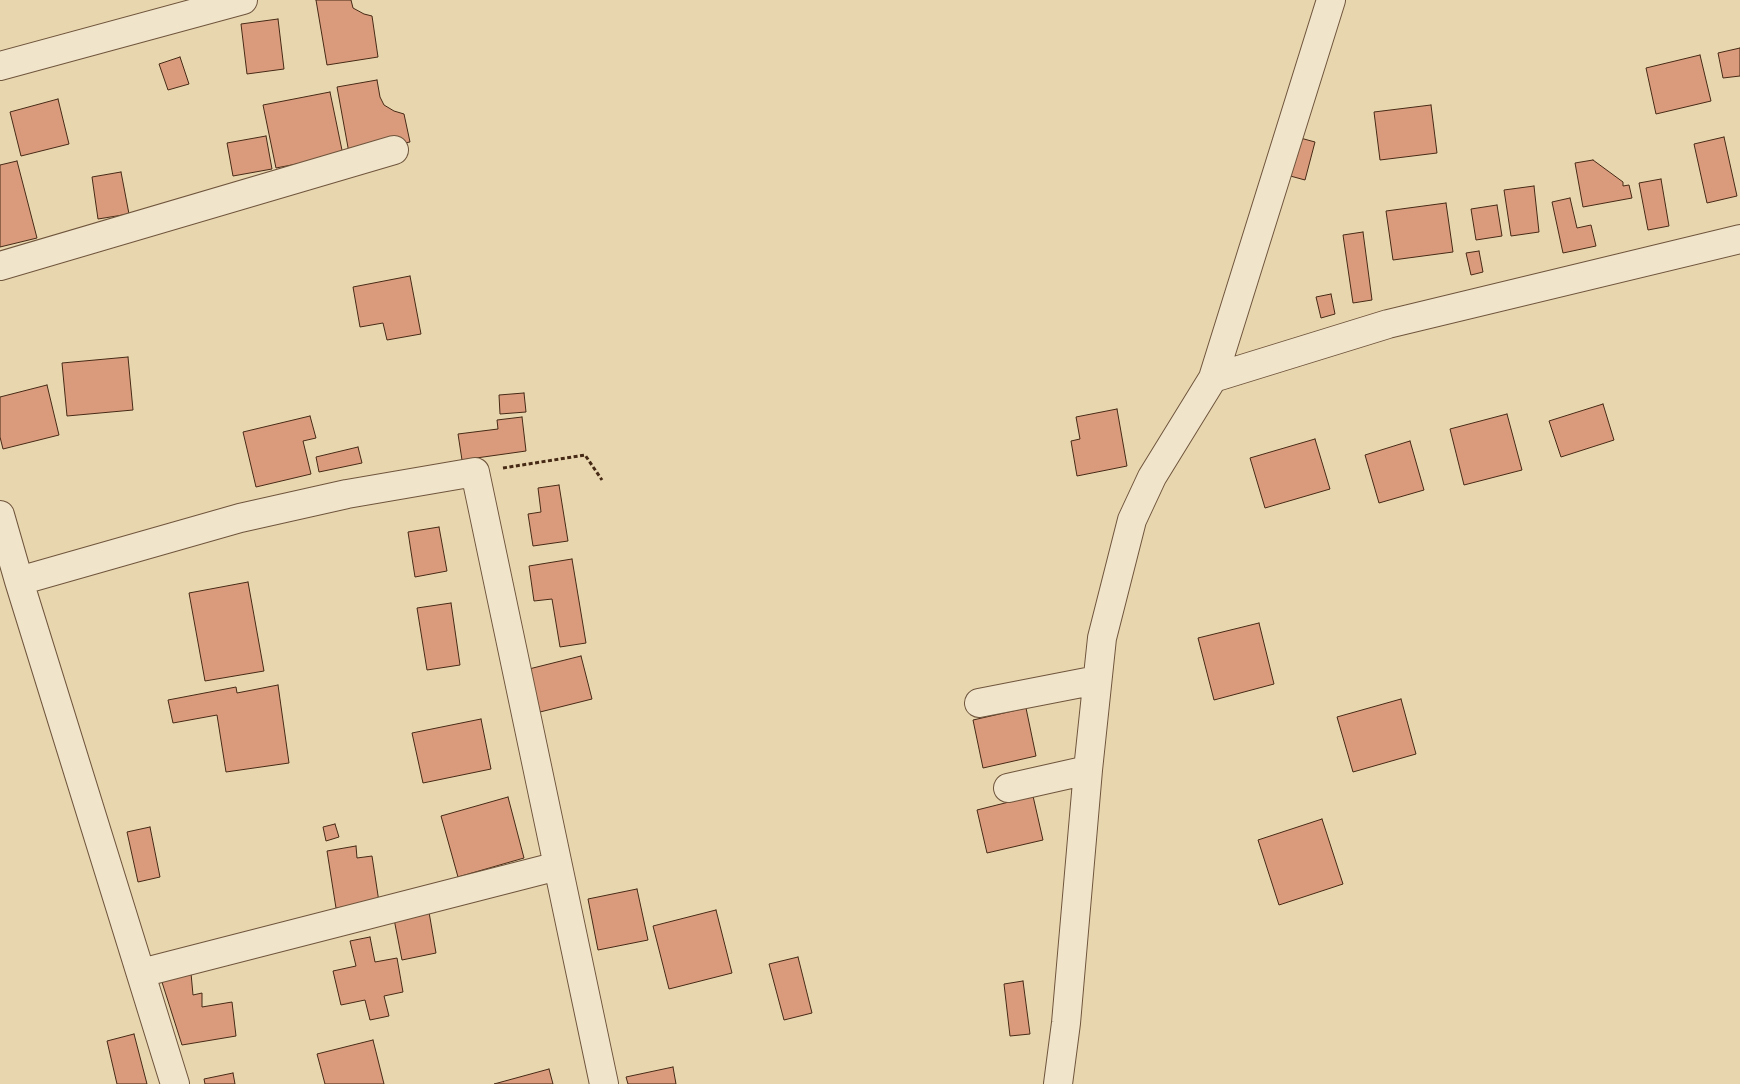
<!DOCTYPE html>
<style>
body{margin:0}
canvas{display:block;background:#e8d6af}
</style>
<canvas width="1740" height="1084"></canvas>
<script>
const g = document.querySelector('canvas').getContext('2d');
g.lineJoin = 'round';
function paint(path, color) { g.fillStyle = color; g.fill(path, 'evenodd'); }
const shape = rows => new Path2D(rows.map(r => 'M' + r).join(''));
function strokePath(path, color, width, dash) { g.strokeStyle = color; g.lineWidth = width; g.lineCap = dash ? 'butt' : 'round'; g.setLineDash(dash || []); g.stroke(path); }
const building = shape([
 [316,0,351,0,353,8,364,14,372,16,378,57,327,65,316,0],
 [278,19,284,69,247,74,241,24,278,19],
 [1740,48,1740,76,1723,78,1718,53,1740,48],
 [1700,55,1711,101,1656,114,1646,68,1700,55],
 [180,57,189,84,168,90,159,64,180,57],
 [377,80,380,97,384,105,394,111,404,114,410,142,349,153,337,87,377,80],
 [330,92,343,155,276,168,263,105,330,92],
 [58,99,69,144,21,156,10,112,58,99],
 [1431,105,1437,153,1380,160,1374,112,1431,105],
 [266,136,272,169,233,176,227,143,266,136],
 [1293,136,1315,142,1305,180,1283,174,1293,136],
 [1724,137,1737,196,1707,203,1694,144,1724,137],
 [1593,160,1623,182,1623,186,1629,185,1632,198,1583,207,1575,163,1593,160],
 [17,161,37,238,0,247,0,165,17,161],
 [121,172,129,214,98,219,92,177,121,172],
 [1661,179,1669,226,1648,230,1639,183,1661,179],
 [1534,186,1539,232,1511,236,1504,190,1534,186],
 [1570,198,1577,228,1591,225,1596,246,1563,253,1552,202,1570,198],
 [1446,203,1453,252,1393,260,1386,211,1446,203],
 [1497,205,1502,236,1476,240,1471,209,1497,205],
 [1363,232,1372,300,1353,303,1343,235,1363,232],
 [1479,251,1483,272,1471,275,1466,253,1479,251],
 [410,276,421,334,387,340,383,323,360,327,353,287,410,276],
 [1331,294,1335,314,1321,318,1316,297,1331,294],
 [128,357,133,410,67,416,62,363,128,357],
 [47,385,59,435,3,449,0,437,0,397,47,385],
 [524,393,526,412,500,414,499,395,524,393],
 [1603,404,1614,440,1561,457,1549,421,1603,404],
 [1117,409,1127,466,1077,476,1071,441,1080,439,1076,417,1117,409],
 [1507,414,1522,470,1464,485,1450,429,1507,414],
 [310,416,316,438,303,441,311,474,256,487,243,432,310,416],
 [522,417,526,451,462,460,458,434,498,429,497,420,522,417],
 [1315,439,1330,489,1265,508,1250,458,1315,439],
 [1410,441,1424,490,1379,503,1365,455,1410,441],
 [358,447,362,463,319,472,316,457,358,447],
 [559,485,568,541,533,546,528,514,541,512,538,488,559,485],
 [439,527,447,571,415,577,408,532,439,527],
 [572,559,586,643,560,647,552,599,534,601,529,566,572,559],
 [248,582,264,671,205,681,189,593,248,582],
 [451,603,460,665,427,670,417,608,451,603],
 [1259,623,1274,684,1214,700,1198,638,1259,623],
 [581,656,592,699,540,712,529,669,581,656],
 [278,685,289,763,226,772,217,715,173,723,168,700,236,687,237,693,278,685],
 [1401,699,1416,754,1353,772,1337,717,1401,699],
 [1026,708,1036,756,983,768,973,720,1026,708],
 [481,719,491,769,423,783,412,733,481,719],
 [1033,796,1043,840,987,853,977,810,1033,796],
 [508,797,524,858,458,877,441,816,508,797],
 [1322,819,1343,884,1279,905,1258,840,1322,819],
 [335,824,339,837,326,841,323,827,335,824],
 [150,827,160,877,138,882,127,832,150,827],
 [356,846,357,858,372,856,379,902,336,908,327,851,356,846],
 [637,889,648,940,598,950,588,899,637,889],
 [716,910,732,973,669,989,653,926,716,910],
 [429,912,436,953,402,960,394,919,429,912],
 [370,937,375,962,397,958,403,992,384,996,389,1016,370,1020,365,1000,341,1005,333,971,356,966,350,941,370,937],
 [798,957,812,1013,784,1020,769,964,798,957],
 [191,973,193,995,202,993,202,1007,232,1002,236,1036,182,1045,161,979,191,973],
 [1023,981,1030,1034,1010,1036,1004,984,1023,981],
 [134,1034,147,1084,117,1084,107,1041,134,1034],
 [373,1040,384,1084,325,1084,317,1054,373,1040],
 [673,1067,676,1084,628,1084,626,1077,673,1067],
 [549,1069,553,1084,494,1084,549,1069],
 [233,1073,235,1084,205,1084,204,1079,233,1073]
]);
paint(building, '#da9b7d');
strokePath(building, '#472a15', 1);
const minor = shape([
 [0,66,243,0],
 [0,266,394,150],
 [1213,378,1331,0],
 [0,515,19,581,175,1084],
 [19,581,240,518,347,494,475,472,558,866],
 [979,703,1097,680],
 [1008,788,1088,770],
 [141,973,558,866,604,1084],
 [1058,1084,1066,1023,1088,770,1102,638,1132,520,1152,477,1213,378,1388,324,1740,239]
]);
strokePath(minor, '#6f553c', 30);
strokePath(shape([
 [503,468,585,455,602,480]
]), '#472a15', 3, [4, 2.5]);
strokePath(minor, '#f0e4cb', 28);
</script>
